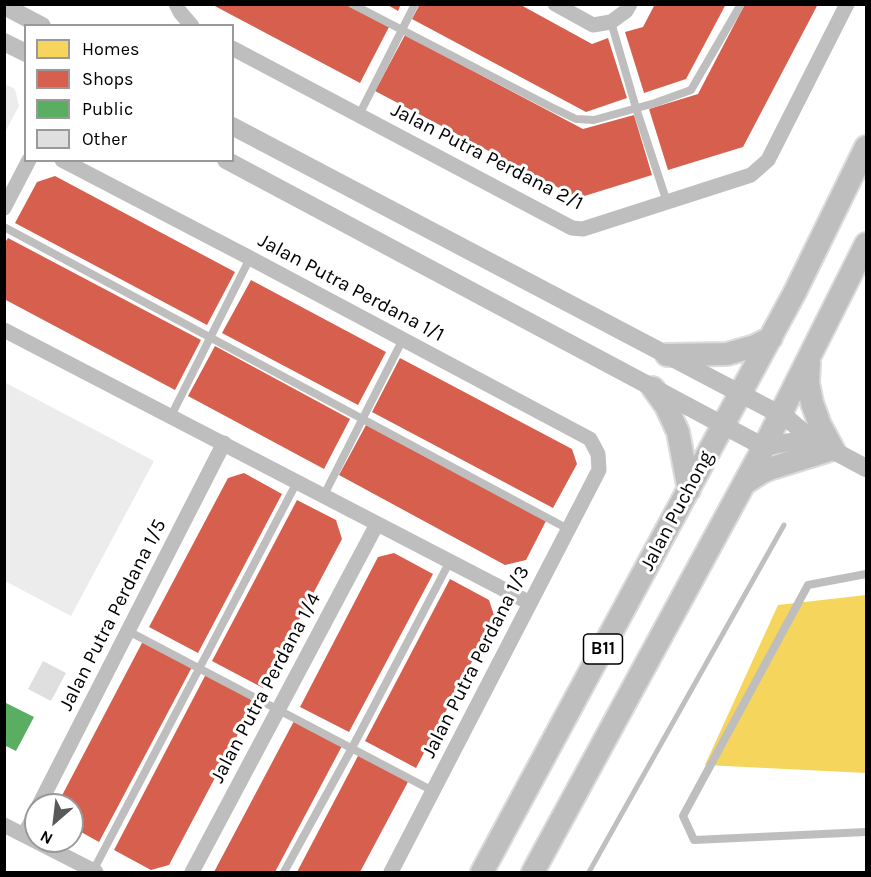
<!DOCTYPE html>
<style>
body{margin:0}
#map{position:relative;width:871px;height:877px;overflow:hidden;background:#fff;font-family:Karla,sans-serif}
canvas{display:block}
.frame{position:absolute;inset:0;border:6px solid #000;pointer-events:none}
.legend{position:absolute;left:24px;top:24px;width:210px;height:138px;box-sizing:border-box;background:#fff;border:2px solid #999;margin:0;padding:8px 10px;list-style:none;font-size:18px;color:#000}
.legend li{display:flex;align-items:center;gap:12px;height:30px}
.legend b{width:30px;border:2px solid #999}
.north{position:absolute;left:24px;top:793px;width:60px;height:60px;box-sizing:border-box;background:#fff;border:2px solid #999;border-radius:50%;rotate:208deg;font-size:16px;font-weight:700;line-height:24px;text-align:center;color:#000}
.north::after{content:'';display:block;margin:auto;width:21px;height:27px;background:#595959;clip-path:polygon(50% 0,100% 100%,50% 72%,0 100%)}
</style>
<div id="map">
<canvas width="871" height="877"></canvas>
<div class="frame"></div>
<ul class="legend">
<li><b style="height:16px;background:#f6d55c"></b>Homes</li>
<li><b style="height:16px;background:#d6604d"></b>Shops</li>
<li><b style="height:16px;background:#5aae61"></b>Public</li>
<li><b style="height:16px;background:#dfdfdf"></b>Other</li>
</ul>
<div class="north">N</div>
</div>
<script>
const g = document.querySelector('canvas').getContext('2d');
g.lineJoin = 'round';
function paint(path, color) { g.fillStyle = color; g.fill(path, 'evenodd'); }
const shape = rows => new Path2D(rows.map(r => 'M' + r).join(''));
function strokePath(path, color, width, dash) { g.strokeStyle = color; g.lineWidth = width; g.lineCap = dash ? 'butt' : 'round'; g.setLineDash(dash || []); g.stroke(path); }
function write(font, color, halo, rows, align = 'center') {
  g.font = font + ' Karla,sans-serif'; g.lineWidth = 6; g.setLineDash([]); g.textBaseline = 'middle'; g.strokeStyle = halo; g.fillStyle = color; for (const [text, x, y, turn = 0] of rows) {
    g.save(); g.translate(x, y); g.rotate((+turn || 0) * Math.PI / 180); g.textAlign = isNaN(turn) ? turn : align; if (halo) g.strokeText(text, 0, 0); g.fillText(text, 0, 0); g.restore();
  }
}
paint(shape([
 [5,84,15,89,19,106,5,132],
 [4,382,154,461,71,616,5,581]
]), '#ececec');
paint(shape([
 [866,595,866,773,705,765,778,605]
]), '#f6d55c');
paint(shape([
 [211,4,346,4,389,27,360,83],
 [386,4,401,4,398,11],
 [420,4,519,4,592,44,608,38,627,98,586,112,412,19],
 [655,4,726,4,686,79,644,93,625,32,643,27],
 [745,4,818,4,743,147,668,170,649,109,698,94],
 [405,35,583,129,634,115,652,175,578,198,375,91],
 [55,176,235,272,207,325,15,223,37,182],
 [8,238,201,340,175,390,4,299,4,244],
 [251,280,386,352,358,405,222,333],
 [215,346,350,419,324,469,188,396],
 [400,358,572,449,577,464,553,508,372,412],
 [366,425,546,521,526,560,505,565,339,475],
 [244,473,282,494,198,653,149,627,228,478],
 [297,500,336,520,342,539,263,688,212,661],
 [394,553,433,574,349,732,300,707,378,557],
 [450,579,489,600,495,618,416,768,365,741],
 [143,641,192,667,99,842,72,827,72,805,57,805],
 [206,674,256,700,169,865,151,870,114,850],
 [294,721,342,746,275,872,214,872],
 [359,754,409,780,360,872,297,872]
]), '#d6604d');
paint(shape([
 [4,702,34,717,16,751,4,745]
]), '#5aae61');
strokePath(shape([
 [589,872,784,525]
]), '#bfbfbf', 5);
paint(shape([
 [43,661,66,673,51,701,28,689]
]), '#dfdfdf');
const primary = shape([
 [667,355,727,354,755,346,771,338],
 [653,388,666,406,678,432,689,490],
 [745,483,762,472,772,468,833,449,820,425,812,403,808,383,809,363],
 [482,872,795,292,866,147],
 [533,872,764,447,866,244]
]);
strokePath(primary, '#dbdbdb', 26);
strokePath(shape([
 [352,4,551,107,576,119,594,120,655,103,691,90,741,4],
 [611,22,636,108,667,202],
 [359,115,415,4],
 [4,227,568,529],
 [171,416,250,258],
 [324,495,403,339],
 [866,574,808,585,683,816,694,840,866,832],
 [128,631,433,791],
 [93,871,297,482],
 [284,872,352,748,450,561]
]), '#bebebe', 8);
strokePath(shape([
 [176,4,180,12,192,26],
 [555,4,593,25,611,22,626,11,630,4],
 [232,48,572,228,583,229,751,175,768,160,847,4],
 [62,160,250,258,590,439,598,454,599,470,391,872],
 [4,208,29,160],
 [4,330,530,603],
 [39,805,224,443],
 [4,825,96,872],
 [24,835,36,812],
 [192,872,377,524]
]), '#bebebe', 15);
strokePath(shape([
 [4,6,42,26],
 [4,42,26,53],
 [232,126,781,415,788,419,810,438,866,468],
 [226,160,764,447,810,438]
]), '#bebebe', 18);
strokePath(primary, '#bebebe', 22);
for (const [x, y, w] of [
 [603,649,39]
]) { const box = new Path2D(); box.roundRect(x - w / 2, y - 15, w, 30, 4.5); g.fillStyle = '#fff'; g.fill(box); strokePath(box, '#000', 1.5); }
write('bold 18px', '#000', null, [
 ["B11",603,649]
]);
write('20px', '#000', '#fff', [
 ["Jalan Putra Perdana 2/1",487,157,27],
 ["Jalan Putra Perdana 1/1",351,288,28],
 ["Jalan Puchong",677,511,-62],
 ["Jalan Putra Perdana 1/5",113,615,-63],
 ["Jalan Putra Perdana 1/3",476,662,-63],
 ["Jalan Putra Perdana 1/4",266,688,-62]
]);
</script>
